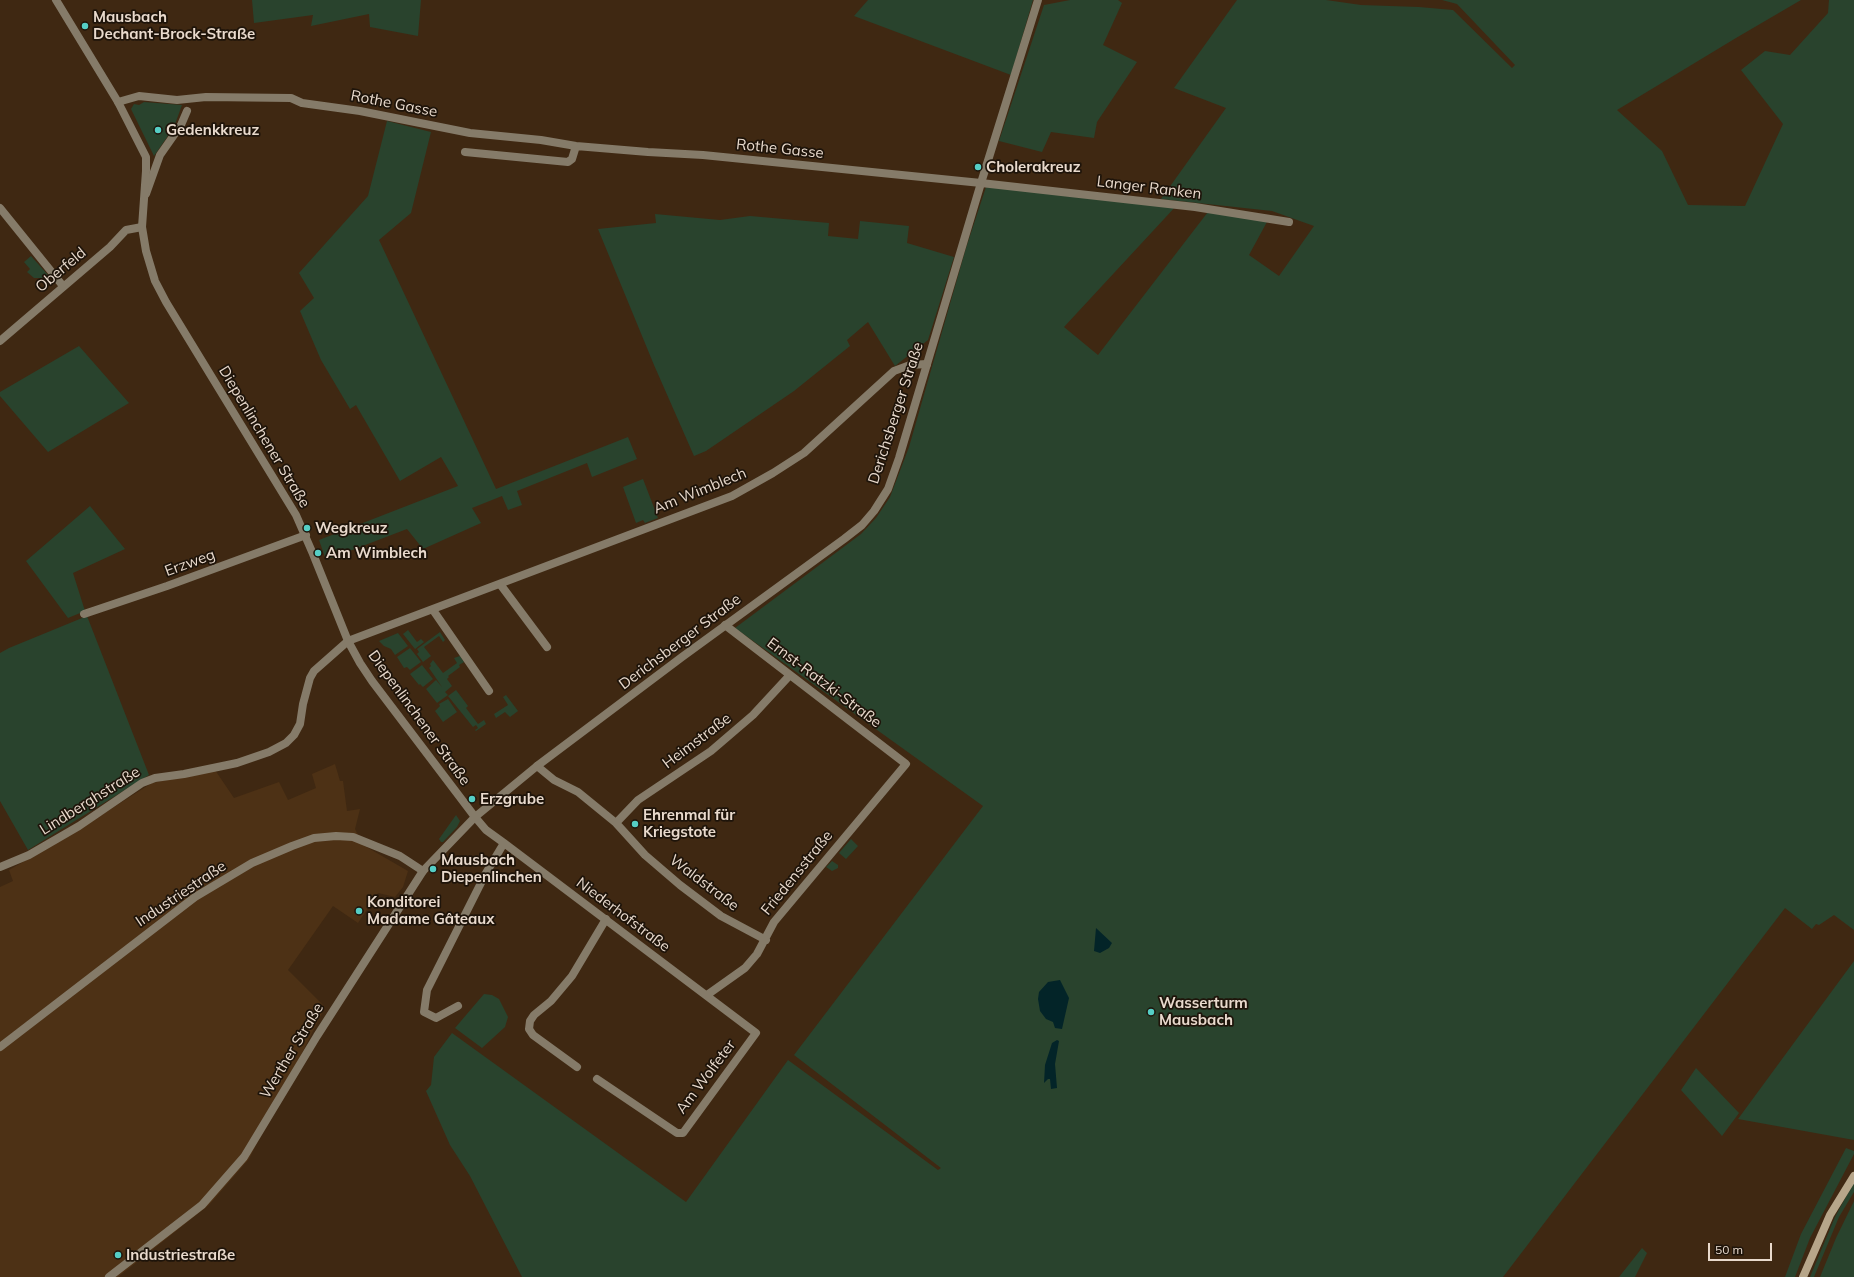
<!DOCTYPE html>
<meta charset="utf-8">
<style>
body{margin:0}
#map{position:relative;width:1854px;height:1277px;overflow:hidden;background:#3f2812;font-family:Mulish,sans-serif}
canvas{display:block}
.scale{position:absolute;left:1708px;top:1243px;width:64px;height:18px;box-sizing:border-box;border:2px solid #e9dacd;border-top:0;padding-left:5px;font-size:12px;line-height:14px;white-space:nowrap;color:#e9dacd;-webkit-text-stroke:3px #1e140a;paint-order:stroke}
</style>
<div id="map">
<canvas width="1854" height="1277"></canvas>
<div class="scale">50 m</div>
</div>
<script>
const g = document.querySelector('canvas').getContext('2d');
g.lineJoin = 'round';
function paint(path, color) { g.fillStyle = color; g.fill(path, 'evenodd'); }
const shape = rows => new Path2D(rows.map(r => 'M' + r).join(''));
function strokePath(path, color, width, dash) { g.strokeStyle = color; g.lineWidth = width; g.lineCap = dash ? 'butt' : 'round'; g.setLineDash(dash || []); g.stroke(path); }
function write(font, color, halo, rows, align = 'center') {
  g.font = font + ' Mulish,sans-serif'; g.lineWidth = 3.5; g.setLineDash([]); g.textBaseline = 'middle'; g.strokeStyle = halo; g.fillStyle = color; for (const [text, x, y, turn = 0] of rows) {
    g.save(); g.translate(x, y); g.rotate((+turn || 0) * Math.PI / 180); g.textAlign = isNaN(turn) ? turn : align; if (halo) g.strokeText(text, 0, 0); g.fillText(text, 0, 0); g.restore();
  }
}
paint(shape([
 [335,764,340,781,343,781,347,811,360,809,355,829,363,845,408,871,403,887,395,897,378,893,358,923,333,906,288,970,325,1007,249,1159,209,1205,118,1277,0,1277,0,887,13,881,9,870,63,839,152,783,215,770,234,798,279,782,288,800,316,788,312,774]
]), '#4d3115');
paint(shape([
 [252,0,421,0,418,36,370,27,369,14,311,26,313,15,254,23],
 [868,0,1033,0,1011,75,854,16],
 [1070,0,1118,0,1122,3,1103,45,1137,62,1097,122,1094,138,1051,132,1042,152,999,141,1044,5],
 [1237,0,1326,0,1361,5,1419,7,1453,10,1512,68,1515,65,1457,4,1442,0,1801,0,1736,38,1617,110,1662,151,1688,205,1745,206,1783,124,1741,70,1765,51,1790,55,1828,13,1829,0,1854,0,1854,930,1834,915,1819,925,1816,924,1812,929,1785,908,1503,1277,522,1277,470,1176,450,1145,426,1091,431,1085,434,1057,452,1033,686,1202,788,1060,938,1170,941,1168,794,1055,983,806,735,628,861,534,876,518,890,497,909,447,966,248,986,187,1177,205,1064,327,1098,355,1211,208,1268,220,1249,255,1279,276,1314,226,1272,211,1161,199,1226,108,1174,88],
 [144,102,182,105,174,127,154,156,131,109,134,104,139,105],
 [387,121,431,132,411,213,379,240,496,489,628,437,637,459,592,477,587,463,517,491,522,505,508,510,502,496,472,508,481,523,423,549,407,529,326,560,319,540,458,486,441,457,400,481,356,405,350,409,321,360,300,311,314,298,299,273,368,196],
 [655,214,720,220,750,216,829,223,828,236,858,239,860,221,909,226,907,243,954,257,928,340,895,366,868,322,847,340,850,346,794,391,706,451,694,456,654,365,598,229,656,223],
 [31,256,48,275,46,278,34,278,27,272,30,269,24,262],
 [79,346,129,403,48,452,0,396,0,392],
 [643,479,658,518,645,523,643,520,636,523,623,487],
 [90,506,125,549,73,573,85,611,68,618,26,561],
 [87,616,149,775,28,850,0,801,0,653,9,648],
 [408,630,417,642,421,639,424,642,415,649,403,634],
 [440,632,445,640,443,642,439,636,424,647,431,656,423,662,417,654,419,652,417,649],
 [398,633,408,646,395,655,391,649,384,646,379,641],
 [410,648,421,662,410,670,407,667,404,668,397,657],
 [460,656,464,662,459,665,460,667,448,676,449,677,447,679,452,686,445,692,448,695,437,703,426,689,436,680,442,687,429,668,431,666,430,664,433,660,443,673,457,663,454,658],
 [422,665,433,679,423,687,420,684,419,685,410,674],
 [456,690,468,706,466,708,478,724,484,720,486,724,476,731,475,730,478,728,476,725,473,727,448,696],
 [506,695,518,711,510,717,505,712,496,718,494,714,508,705,503,697],
 [448,699,457,712,443,722,435,711,440,706,439,704],
 [456,815,460,821,457,827,443,842,441,842,439,839],
 [851,839,858,846,846,859,839,853],
 [832,861,838,865,838,868,832,871,826,867],
 [1854,961,1854,1140,1738,1119],
 [484,994,492,995,499,999,508,1017,505,1027,482,1048,455,1028],
 [1696,1068,1739,1113,1722,1136,1681,1090],
 [1846,1148,1854,1151,1854,1154,1810,1238,1795,1277,1785,1277,1801,1234],
 [1854,1182,1854,1192,1839,1217,1814,1277,1810,1277,1835,1217],
 [1854,1201,1854,1277,1820,1277,1836,1238],
 [1642,1248,1647,1253,1635,1277,1619,1277]
]), '#29432d');
paint(shape([
 [1096,928,1112,943,1109,948,1100,953,1094,951],
 [1060,980,1069,998,1062,1029,1055,1028,1053,1022,1046,1019,1040,1011,1038,999,1039,992,1048,982],
 [1057,1040,1059,1041,1055,1064,1057,1088,1051,1089,1050,1079,1048,1079,1044,1083,1045,1065,1052,1043]
]), '#032428');
strokePath(shape([
 [118,102,139,96,177,100,206,97,291,98,302,103,360,111,470,133,541,140,576,146,648,152,703,155,981,183,1195,207,1289,222],
 [465,152,568,162,572,159,576,146],
 [146,194,160,155,181,125,187,111],
 [0,208,63,286],
 [0,341,110,247,126,230,142,227],
 [500,584,547,647],
 [433,610,489,691],
 [84,614,167,586,306,535],
 [537,766,554,780,578,792,616,823,645,855,680,885,721,916,766,940],
 [475,817,486,830,504,843,756,1033,683,1133,677,1133,597,1079],
 [616,823,638,800,711,751,753,715,790,675],
 [0,867,29,855,79,826,142,783,155,778,184,774,237,763,269,752,286,743,294,735,300,724,303,704,310,678,314,671,348,641,732,496,773,473,804,453,894,371,910,365,927,364],
 [707,995,745,968,757,954,774,922,906,764,725,625],
 [458,1006,436,1018,424,1012,427,990,486,873,504,843],
 [0,1047,195,897,252,863,292,846,314,838,336,836,353,837,400,856,423,871],
 [577,1067,533,1035,529,1029,530,1021,534,1015,551,1001,572,976,606,919]
]), '#857b69', 8);
strokePath(shape([
 [56,0,118,102,146,157,146,171,142,227,146,251,155,281,166,302,296,515,313,554,348,641,360,663,372,681,475,817],
 [109,1277,202,1205,244,1157,317,1036,423,871,475,817,537,766,682,657,844,539,862,525,874,511,888,489,899,458,981,183,1038,0]
]), '#857b69', 8);
strokePath(shape([
 [1803,1277,1830,1215,1854,1176]
]), '#b7a68a', 8);
for (const [x, y, r, color] of [
 [85,26,4,"#55cec5"],
 [158,130,4,"#55cec5"],
 [978,167,4,"#55cec5"],
 [307,528,4,"#55cec5"],
 [318,553,4,"#55cec5"],
 [472,799,4,"#55cec5"],
 [635,824,4,"#55cec5"],
 [433,869,4,"#55cec5"],
 [359,911,4,"#55cec5"],
 [1151,1012,4,"#55cec5"],
 [118,1255,4,"#55cec5"]
]) { const dot = new Path2D(); dot.arc(x, y, r, 0, 2 * Math.PI); g.fillStyle = color; g.fill(dot); strokePath(dot, '#1e140a', 1.5); }
write('bold 15px', '#e9dacd', '#1e140a', [
 ["Mausbach",93,17],
 ["Dechant-Brock-Straße",93,34],
 ["Gedenkkreuz",166,130],
 ["Cholerakreuz",986,167],
 ["Wegkreuz",315,528],
 ["Am Wimblech",326,553],
 ["Erzgrube",480,799],
 ["Ehrenmal für",643,815],
 ["Kriegstote",643,832],
 ["Mausbach",441,860],
 ["Diepenlinchen",441,877],
 ["Konditorei",367,902],
 ["Madame Gâteaux",367,919],
 ["Wasserturm",1159,1003],
 ["Mausbach",1159,1020],
 ["Industriestraße",126,1255]
], 'left');
write('15px', '#e9dacd', '#1e140a', [
 ["Rothe Gasse",394,104,11],
 ["Rothe Gasse",780,149,6],
 ["Langer Ranken",1149,188,7],
 ["Oberfeld",61,270,-40],
 ["Derichsberger Straße",896,413,-72],
 ["Diepenlinchener Straße",264,437,59],
 ["Am Wimblech",700,491,-22],
 ["Erzweg",190,563,-20],
 ["Derichsberger Straße",680,642,-37],
 ["Ernst-Ratzki-Straße",824,683,37],
 ["Diepenlinchener Straße",419,718,54],
 ["Heimstraße",697,741,-37],
 ["Lindberghstraße",90,801,-32],
 ["Friedensstraße",797,873,-51],
 ["Waldstraße",704,883,37],
 ["Industriestraße",181,894,-34],
 ["Niederhofstraße",623,915,37],
 ["Werther Straße",292,1051,-59],
 ["Am Wolfeter",706,1077,-53]
]);
</script>
